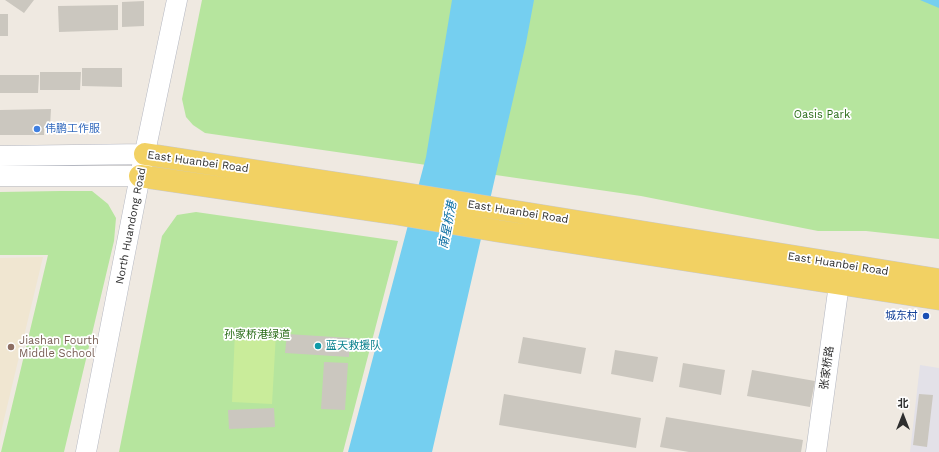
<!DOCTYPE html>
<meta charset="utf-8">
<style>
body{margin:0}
#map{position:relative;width:939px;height:452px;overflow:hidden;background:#efe9e1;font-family:"Work Sans","Noto Sans SC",sans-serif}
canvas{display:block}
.north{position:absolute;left:883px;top:396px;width:40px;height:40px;-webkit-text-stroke:3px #fff;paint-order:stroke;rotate:0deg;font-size:11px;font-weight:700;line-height:16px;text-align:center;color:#2e2e2e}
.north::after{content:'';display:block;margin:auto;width:14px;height:18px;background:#2e2e2e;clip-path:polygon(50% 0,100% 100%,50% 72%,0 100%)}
</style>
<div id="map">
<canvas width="939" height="452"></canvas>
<div class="north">北</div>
</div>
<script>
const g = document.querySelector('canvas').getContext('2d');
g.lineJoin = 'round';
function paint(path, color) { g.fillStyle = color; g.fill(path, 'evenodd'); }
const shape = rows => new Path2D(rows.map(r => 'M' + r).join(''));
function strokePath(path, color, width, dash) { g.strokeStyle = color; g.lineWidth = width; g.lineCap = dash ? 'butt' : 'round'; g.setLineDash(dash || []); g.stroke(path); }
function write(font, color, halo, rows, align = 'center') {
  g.font = font + ' "Work Sans","Noto Sans SC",sans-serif'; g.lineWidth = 3.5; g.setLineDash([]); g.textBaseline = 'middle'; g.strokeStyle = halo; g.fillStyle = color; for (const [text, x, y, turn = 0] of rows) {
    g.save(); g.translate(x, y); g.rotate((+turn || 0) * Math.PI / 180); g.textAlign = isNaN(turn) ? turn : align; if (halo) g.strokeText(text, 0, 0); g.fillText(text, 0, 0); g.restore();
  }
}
paint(shape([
 [920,365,939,368,939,452,910,452]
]), '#e3e1e8');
paint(shape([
 [43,257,0,436,0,258]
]), '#f0e6d1');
paint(shape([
 [202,0,939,0,939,239,866,231,818,231,641,196,205,133,193,125,186,117,182,99],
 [60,191,92,191,108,204,116,218,114,241,64,452,1,452,48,255,0,255,0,192],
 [196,212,398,241,343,452,119,452,162,236,177,215]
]), '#b6e59e');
paint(shape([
 [235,331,276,333,272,404,232,402]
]), '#c9ec9a');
paint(shape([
 [452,0,534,0,526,43,432,452,348,452,426,157],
 [920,0,939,0,939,8]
]), '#75cff0');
paint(shape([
 [5,0,34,0,24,13],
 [144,1,144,26,122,27,122,2],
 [118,5,118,30,59,32,58,6],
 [0,14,8,14,8,36,0,36],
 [82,68,122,68,122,87,82,86],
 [40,72,81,72,80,90,40,90],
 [0,75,39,75,38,93,0,93],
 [51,109,50,127,44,127,44,135,0,135,0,110],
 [287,334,350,338,349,357,285,353],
 [523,337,586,348,581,374,518,363],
 [615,350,658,357,653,382,611,374],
 [324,362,348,363,345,410,321,409],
 [683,363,725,370,721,395,679,387],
 [752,370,815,381,810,407,747,396],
 [504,394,641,418,636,448,499,425],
 [919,394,933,395,927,447,913,445],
 [274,408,275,427,229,429,228,410],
 [666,417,803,440,801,452,689,452,660,447]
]), '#cbc7bf');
const minor = shape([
 [0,156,145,154],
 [0,176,140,176],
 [86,452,140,176,177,0],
 [816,452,839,284]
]);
const major = shape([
 [145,154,401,193,939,280],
 [140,176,392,213,498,231,939,299]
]);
strokePath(minor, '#b4b7c1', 21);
strokePath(major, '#c9c9c9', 23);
strokePath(minor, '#fff', 20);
strokePath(major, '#f2d163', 22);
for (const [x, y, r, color] of [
 [37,129,4,"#3f7fe0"],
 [926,316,4,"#1a4fb4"],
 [318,346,4,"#0f9aa8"],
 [11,347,4,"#8d6e63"]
]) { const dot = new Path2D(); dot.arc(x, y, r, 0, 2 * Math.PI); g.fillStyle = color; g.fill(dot); strokePath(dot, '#fff', 1.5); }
write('11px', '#2c6e1b', '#fff', [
 ["Oasis Park",822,115],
 ["孙家桥港绿道",257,335]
]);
write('11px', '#366cbe', '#fff', [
 ["伟鹏工作服",45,129]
], 'left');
write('11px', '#2e2e2e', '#fff', [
 ["East Huanbei Road",198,162,8],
 ["East Huanbei Road",518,212,9],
 ["North Huandong Road",131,226,-79],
 ["East Huanbei Road",838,264,9],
 ["张家桥路",827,368,-82]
]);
write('11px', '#164399', '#fff', [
 ["城东村",918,316]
], 'right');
write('11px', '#785e54', '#fff', [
 ["Jiashan Fourth",19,341],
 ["Middle School",19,354]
], 'left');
write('11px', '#0d838f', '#fff', [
 ["蓝天救援队",326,346]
], 'left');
write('italic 12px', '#0d6fa3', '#fff', [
 ["南星桥港",448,225,-79]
]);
</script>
